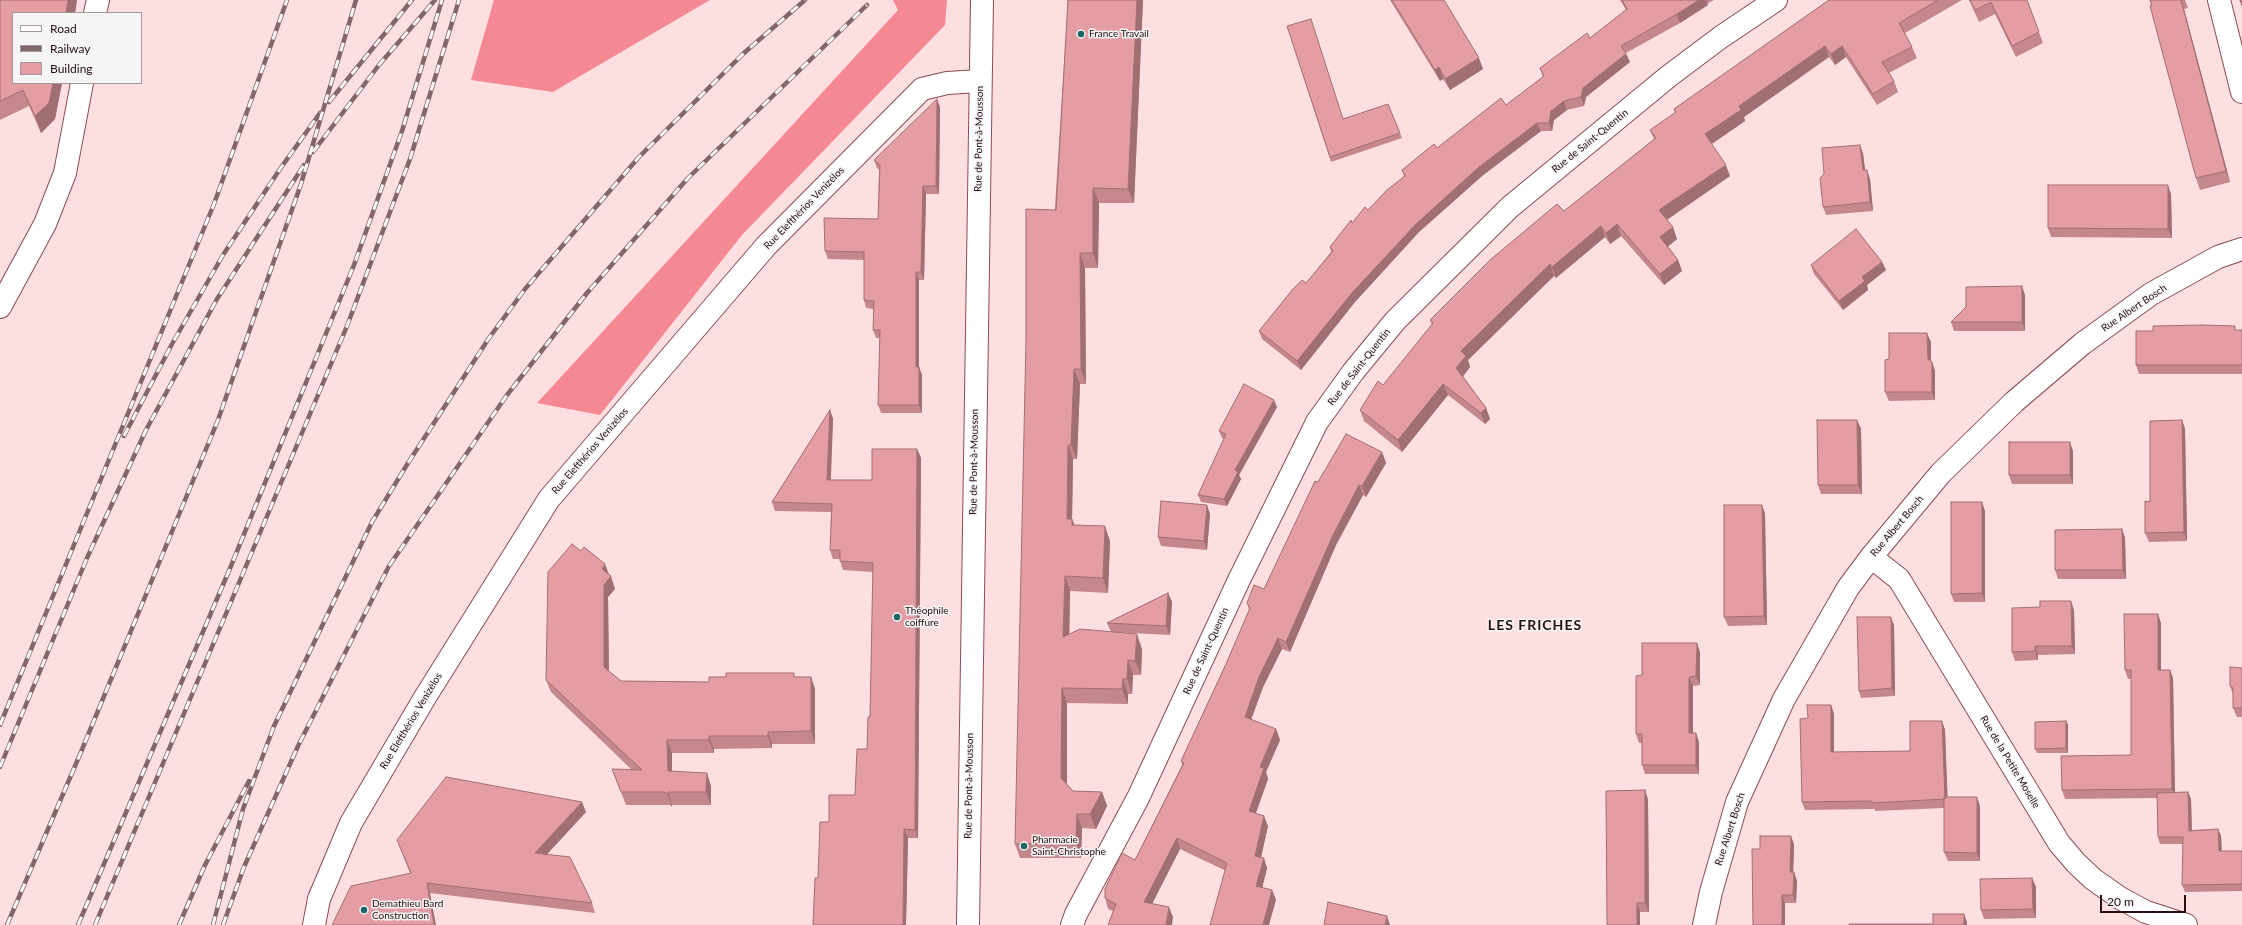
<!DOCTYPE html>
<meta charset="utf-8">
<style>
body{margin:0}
#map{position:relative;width:2242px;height:925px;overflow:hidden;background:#fedfe1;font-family:Lato,sans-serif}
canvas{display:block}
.legend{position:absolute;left:12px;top:12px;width:130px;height:72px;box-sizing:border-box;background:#f5f5f5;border:1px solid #a39899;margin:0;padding:5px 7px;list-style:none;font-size:12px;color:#270d10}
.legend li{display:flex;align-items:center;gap:8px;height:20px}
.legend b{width:20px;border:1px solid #a39899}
.scale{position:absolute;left:2100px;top:895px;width:86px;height:18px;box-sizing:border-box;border:2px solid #270d10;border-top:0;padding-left:5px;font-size:12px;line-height:14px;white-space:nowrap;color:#270d10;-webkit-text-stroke:3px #f5f5f5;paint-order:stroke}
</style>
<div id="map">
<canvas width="2242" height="925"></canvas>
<ul class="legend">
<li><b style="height:5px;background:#fff"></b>Road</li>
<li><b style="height:5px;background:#826669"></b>Railway</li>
<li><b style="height:11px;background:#e49ea3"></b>Building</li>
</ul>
<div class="scale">20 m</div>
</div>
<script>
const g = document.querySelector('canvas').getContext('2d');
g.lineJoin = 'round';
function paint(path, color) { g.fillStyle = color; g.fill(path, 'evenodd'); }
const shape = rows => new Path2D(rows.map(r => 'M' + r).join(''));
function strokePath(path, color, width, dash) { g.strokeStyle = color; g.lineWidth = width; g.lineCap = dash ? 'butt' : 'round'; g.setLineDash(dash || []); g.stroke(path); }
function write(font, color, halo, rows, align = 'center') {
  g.font = font + ' Lato,sans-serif'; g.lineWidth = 3; g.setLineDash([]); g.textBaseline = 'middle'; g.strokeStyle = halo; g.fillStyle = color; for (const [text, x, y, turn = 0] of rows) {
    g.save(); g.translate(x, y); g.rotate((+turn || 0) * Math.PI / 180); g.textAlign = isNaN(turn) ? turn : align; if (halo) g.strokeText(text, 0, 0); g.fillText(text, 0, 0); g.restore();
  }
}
paint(shape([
 [494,0,710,0,553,92,471,80],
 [893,0,947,0,945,25,742,235,600,415,537,403,898,10]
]), '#f48994');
const minor = shape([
 [2219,0,2242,92],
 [95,13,98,0],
 [0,307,45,224,65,173,82,83],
 [1871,557,1899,579,2059,843,2076,863,2093,879,2120,898,2146,912,2186,925],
 [314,925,319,899,351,823,424,699,549,499,766,246,922,89,947,83,980,81],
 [1072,925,1076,914,1138,798,1238,582,1317,422,1353,372,1395,321,1510,207,1669,76,1721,37,1776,0],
 [1704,925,1711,892,1737,802,1784,699,1848,588,1871,557,1941,473,2014,402,2082,344,2151,294,2218,257,2242,249]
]);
const major = shape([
 [968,925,982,0]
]);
strokePath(minor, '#8a4c52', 24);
strokePath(major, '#8a4c52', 24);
strokePath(minor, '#fff', 22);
strokePath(major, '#fff', 22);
const rail = shape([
 [329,102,412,0],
 [313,152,379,65,435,0],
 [124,436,172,344,223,255,280,169,320,113],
 [0,725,214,204,287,0],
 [0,767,87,558,146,430,217,299,304,165],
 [7,925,81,752,218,420,301,184,356,0],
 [78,925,231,566,354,265,402,131,442,0],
 [95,925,347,326,410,159,459,0],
 [179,925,205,865,249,781],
 [213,925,243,809,274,726,372,522,408,463,489,338,525,289,639,157,744,53,805,0],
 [223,925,244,867,298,746,389,566,507,395,587,293,688,178,867,5]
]);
strokePath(rail, '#826669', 4.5);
strokePath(rail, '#f5f5f5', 3, [9]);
paint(shape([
 [0,0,77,0,75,13,13,13,62,83,55,119,41,133,29,106,0,120],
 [1068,0,1143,0,1134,203,1099,203,1098,268,1085,268,1086,384,1080,384,1077,459,1073,459,1072,519,1074,525,1110,541,1108,593,1070,591,1069,635,1142,649,1141,675,1133,675,1132,694,1128,694,1128,704,1067,703,1067,784,1073,791,1102,792,1107,806,1096,829,1082,828,1081,858,1020,858,1015,844],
 [1390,0,1444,0,1483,69,1450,90,1443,79,1440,81],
 [1620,0,1714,0,1707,4,1708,5,1680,23,1626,53,1630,62,1586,97,1584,106,1567,110,1554,120,1552,131,1541,131,1482,176,1419,232,1355,302,1301,370,1262,339,1259,331,1306,283,1331,252,1330,247,1352,223,1368,210,1404,176,1402,170,1437,148,1506,105,1543,77,1540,68,1590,38,1626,10],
 [1829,0,1962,0,1905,33,1912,47,1917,58,1889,73,1894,81,1898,92,1877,105,1846,57,1835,65,1829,57,1744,117,1745,121,1711,144,1730,176,1667,219,1677,239,1668,246,1678,260,1682,271,1664,285,1621,236,1610,244,1605,237,1556,278,1554,276,1468,360,1470,367,1463,376,1486,408,1490,419,1485,424,1448,395,1402,452,1364,421,1360,410,1383,385,1432,325,1430,320,1564,211,1654,139,1650,130,1675,113,1674,109],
 [1969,0,2027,0,2043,43,2016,57,1995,14,1979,22],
 [2150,0,2185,0,2188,8,2184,9,2230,182,2200,190,2196,178],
 [1287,26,1344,119,1400,133,1402,138,1331,162],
 [940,107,939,194,926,194,924,280,919,280,919,367,922,375,922,413,881,413,878,405,880,338,876,338,873,330,873,309,866,308,864,300,864,260,828,259,825,251,878,219,879,170,877,168,874,160],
 [1863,153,1865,170,1870,179,1873,211,1826,215,1823,207],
 [2171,194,2172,238,2051,237,2048,228],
 [1882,262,1886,270,1867,285,1868,290,1843,310,1814,274,1811,265],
 [2025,295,2025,331,1954,331,1951,322],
 [2236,330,2242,330,2242,374,2139,374,2136,365],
 [1931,342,1931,361,1932,362,1935,371,1935,400,1889,401,1885,392,1889,359],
 [1277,407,1239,475,1241,479,1227,506,1201,502,1198,495,1224,439,1222,438,1219,431],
 [830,410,833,419,831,480,872,480,917,449,921,458,918,838,908,838,906,925,813,925,818,878,829,822,855,795,867,749,870,717,873,572,843,570,840,561,840,559,833,559,830,550,831,512,775,511,772,502],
 [1857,420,1861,429,1862,494,1821,494,1818,485],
 [2182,420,2185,429,2187,541,2149,542,2145,533,2150,502],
 [2073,451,2073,484,2012,484,2009,475],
 [1382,452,1386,463,1366,497,1363,495,1336,545,1290,652,1282,649,1263,687,1251,720,1276,729,1280,740,1266,772,1268,779,1256,813,1268,826,1261,857,1267,868,1262,888,1272,890,1276,900,1224,870,1180,849,1152,903,1173,917,1113,911,1108,909,1105,898,1135,860,1182,765,1181,761,1226,664,1249,610,1247,603,1264,589,1318,482],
 [1982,502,1985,511,1985,602,1954,602,1951,594],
 [1762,505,1765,514,1767,625,1728,626,1724,617],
 [1210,514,1207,550,1161,546,1158,537],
 [2122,529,2125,538,2126,579,2058,579,2055,570],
 [609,575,615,589,608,597,609,671,621,681,709,682,795,677,811,677,815,689,815,744,772,744,772,748,714,749,714,753,672,753,672,771,711,786,711,805,672,805,672,807,670,805,626,805,612,769,632,770,551,692,546,680],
 [1168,593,1172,602,1170,635,1111,632,1107,623],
 [2074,610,2075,654,2038,655,2038,660,2015,661,2012,652],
 [2158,614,2161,623,2161,670,2170,670,2173,678,2175,792,2188,792,2191,799,2192,830,2218,829,2221,836,2222,851,2242,851,2242,891,2185,892,2182,885,2183,844,2160,844,2158,837,2157,798,2065,799,2062,790,2131,755,2131,679,2128,679,2125,670],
 [1894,625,1895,696,1861,698,1859,691],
 [1700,652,1700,685,1693,686,1693,733,1699,742,1699,774,1645,774,1642,765,1642,743,1639,743,1636,734,1642,675],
 [2242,668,2242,717,2237,717,2233,708,2233,694,2230,686],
 [1831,705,1834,714,1834,752,1910,751,1942,721,1945,730,1947,797,1980,806,1980,861,1948,861,1944,852,1944,808,1875,811,1875,809,1805,810,1802,802,1808,718],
 [2066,721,2068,725,2068,753,2037,753,2035,749],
 [1648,799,1649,912,1640,912,1640,925,1607,925],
 [586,812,547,854,592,903,595,913,430,893,410,873,397,840],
 [1794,844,1793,872,1794,872,1797,881,1796,903,1785,903,1760,849],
 [2032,878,2036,887,2036,918,1984,919,1981,910]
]), '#c4888c');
paint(shape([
 [68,0,77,0,75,13,66,13],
 [1137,0,1143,0,1134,203,1128,189],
 [1699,0,1706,0,1708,5,1680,23,1677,14],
 [2181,0,2184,9,2230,182,2226,171],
 [1825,46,1829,57,1744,117,1745,121,1709,146,1705,134,1739,106],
 [1842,46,1846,57,1835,65,1831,54],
 [1626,54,1630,62,1586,97,1584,106,1581,97,1583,88],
 [1479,58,1483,69,1450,90,1445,79],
 [1439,67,1443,79,1440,81,1435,70],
 [53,83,62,83,55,119,41,133,35,116],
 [937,99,940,107,939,194,936,186],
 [1564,101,1567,110,1554,120,1552,131,1549,123,1551,111],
 [1537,123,1541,131,1482,176,1419,232,1355,302,1301,370,1297,361,1351,294,1416,224,1479,167],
 [1860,145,1863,153,1866,179,1863,170],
 [1726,165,1730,176,1664,222,1659,210],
 [1867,170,1870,179,1873,211,1870,202],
 [2168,185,2171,194,2172,238,2168,229],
 [923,186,926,194,924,280,921,272],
 [1093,188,1099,203,1098,268,1093,253],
 [1617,224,1621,236,1610,244,1606,233],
 [1601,226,1605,237,1556,278,1552,267],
 [1673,227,1677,239,1665,249,1660,237],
 [1080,253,1085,268,1086,384,1081,369],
 [1678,260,1682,271,1664,285,1660,274],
 [1882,262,1886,270,1867,285,1868,290,1843,310,1839,301,1862,277],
 [1550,264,1554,276,1468,360,1470,367,1461,379,1456,368,1461,351],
 [916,272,919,280,919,375,916,367],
 [2022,286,2025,295,2025,331,2022,322],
 [1927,333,1931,342,1931,367,1928,359],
 [1932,362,1935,371,1935,400,1932,392],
 [919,367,922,375,922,413,919,405],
 [1074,369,1080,384,1077,459,1071,445],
 [1443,384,1448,395,1402,452,1398,440],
 [1274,400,1277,407,1239,475,1241,479,1227,506,1224,499,1235,470],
 [1486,408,1490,419,1485,424,1481,413],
 [830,410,833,419,830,488,827,480],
 [1857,420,1861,429,1862,494,1858,485],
 [2182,420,2185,429,2187,541,2184,532],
 [2070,442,2073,451,2073,484,2070,475],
 [1068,445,1073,459,1072,522,1072,519,1078,533,1067,519],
 [917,449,921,458,918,838,915,830],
 [1382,452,1386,463,1366,497,1362,486],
 [1359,485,1363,495,1336,545,1290,652,1286,642,1333,535],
 [1982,502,1985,511,1985,602,1982,593],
 [1207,505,1210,514,1207,550,1204,541],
 [1762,505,1765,514,1767,625,1764,616],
 [1105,526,1110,541,1108,593,1103,578],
 [2122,529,2125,538,2126,579,2123,570],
 [605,564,610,577,602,569],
 [611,576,615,589,608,597,609,679,604,667,604,585],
 [1065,576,1070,591,1069,652,1063,637],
 [1168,593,1172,602,1170,635,1166,626],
 [2071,601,2074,610,2075,654,2072,646],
 [2158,614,2161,623,2161,679,2158,670],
 [1891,617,1894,625,1895,696,1892,688],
 [1137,634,1142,649,1141,675,1135,661],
 [1278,638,1282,649,1263,687,1248,728,1245,717,1259,677],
 [1697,643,1700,652,1700,685,1696,676],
 [2035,646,2038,655,2038,660,2035,651],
 [1128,660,1133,675,1132,694,1127,679],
 [2170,670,2173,678,2175,797,2172,789],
 [811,677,815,689,815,744,811,731],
 [1689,677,1693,686,1693,742,1689,733],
 [1123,679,1128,694,1128,704,1122,689],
 [1062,688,1067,703,1067,792,1061,778],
 [1831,705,1834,714,1834,761,1831,752],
 [1942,721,1945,730,1948,807,1945,799],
 [2066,721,2068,725,2068,753,2066,748],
 [1276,729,1280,740,1266,772,1268,779,1253,821,1249,811,1260,767],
 [768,732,772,744,772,748,768,736],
 [1696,733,1699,742,1699,774,1696,765],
 [709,736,714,749,714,753,709,740],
 [667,740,672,753,672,784,668,771],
 [707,773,711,786,711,805,706,792],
 [1645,790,1648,799,1649,912,1645,903],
 [668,792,672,805,672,807,668,795],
 [1102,792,1107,806,1096,829,1090,814],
 [2188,792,2191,799,2192,838,2189,831],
 [1977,797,1980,806,1980,861,1977,853],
 [582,802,586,812,539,863,535,853],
 [1077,814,1082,828,1081,858,1076,843],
 [1264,816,1268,826,1259,866,1255,856],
 [904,829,908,838,906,925,903,925],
 [2218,829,2221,836,2222,858,2219,851],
 [1791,836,1794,844,1793,881,1790,872],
 [1177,838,1180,849,1148,912,1144,902],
 [1264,858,1267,868,1260,897,1256,886],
 [1794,872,1797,881,1796,903,1793,895],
 [2032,878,2036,887,2036,918,2033,909],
 [427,883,430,893,436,925,434,925],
 [1272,890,1276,900,1269,925,1263,925],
 [1782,895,1785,903,1785,925,1782,925],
 [1637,903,1640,912,1640,925,1637,925],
 [1169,907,1173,917,1172,925,1166,925],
 [1964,914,1967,922,1967,925,1964,925],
 [1387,916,1390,925,1385,925]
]), '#a06f72');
const building = shape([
 [0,0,68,0,66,13,13,13,13,83,53,83,49,103,35,116,23,90,0,101,0,0],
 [1068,0,1137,0,1128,189,1093,188,1093,253,1080,253,1081,369,1074,369,1071,445,1068,445,1067,519,1072,519,1072,525,1105,526,1103,578,1065,576,1063,637,1080,629,1137,634,1135,661,1128,660,1127,679,1123,679,1122,689,1062,688,1061,778,1073,791,1102,792,1090,814,1077,814,1076,843,1015,844,1026,340,1026,209,1056,210,1068,0],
 [1392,0,1444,0,1479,58,1445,79,1439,67,1435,70,1392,0],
 [1622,0,1699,0,1677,14,1621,46,1626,54,1583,88,1581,97,1564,101,1551,111,1549,123,1537,123,1479,167,1416,224,1351,294,1297,361,1259,331,1293,289,1302,280,1306,283,1333,251,1330,247,1351,220,1352,223,1365,207,1368,210,1387,190,1405,176,1402,170,1434,144,1437,148,1501,98,1506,105,1544,76,1540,68,1587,33,1590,38,1627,9,1622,0],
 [1829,0,1938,0,1899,23,1912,47,1882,62,1894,81,1873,94,1842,46,1831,54,1825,46,1739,106,1741,110,1705,134,1726,165,1659,210,1673,227,1660,237,1678,260,1660,274,1617,224,1606,233,1601,226,1552,267,1550,264,1461,351,1466,356,1456,368,1486,408,1481,413,1443,384,1398,440,1360,410,1378,381,1383,385,1433,323,1430,320,1490,260,1557,204,1564,211,1656,138,1650,130,1676,112,1674,109,1829,0],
 [1970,0,2027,0,2039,32,2012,46,1991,2,1975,10,1970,0],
 [2150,0,2181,0,2226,171,2196,178,2150,6,2152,5,2150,0],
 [2240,0,2242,0,2242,6,2240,0],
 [1311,19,1343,119,1388,104,1400,133,1330,157,1287,26,1311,19],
 [937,99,936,186,923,186,921,272,916,272,916,367,919,367,919,405,878,405,880,330,873,330,874,301,864,300,864,252,825,251,824,218,878,219,880,165,874,160,937,99],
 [1860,145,1863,170,1867,170,1870,202,1823,207,1820,178,1824,174,1822,148,1860,145],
 [2048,185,2168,185,2168,229,2048,228,2048,185],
 [1856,229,1882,262,1862,277,1865,281,1839,301,1811,265,1856,229],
 [2022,286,2022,322,1951,322,1966,307,1966,287,2022,286],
 [2202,325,2235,326,2235,330,2242,330,2242,365,2136,365,2136,331,2153,331,2153,326,2202,325],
 [1889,333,1927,333,1928,359,1932,362,1932,392,1885,392,1885,360,1889,359,1889,333],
 [1244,384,1274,400,1235,470,1238,472,1224,499,1198,495,1226,434,1219,431,1244,384],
 [830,410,827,480,872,480,872,449,917,449,915,830,904,829,903,925,813,925,815,878,818,878,820,822,829,822,829,795,855,795,857,749,867,749,868,717,870,717,873,563,840,561,840,550,830,550,832,504,772,502,830,410],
 [1817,420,1857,420,1858,485,1818,485,1817,420],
 [2182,420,2184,532,2145,533,2145,501,2150,502,2150,421,2182,420],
 [1346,434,1382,452,1362,486,1359,485,1333,535,1286,642,1278,638,1259,677,1245,717,1276,729,1260,767,1264,768,1249,811,1264,816,1255,856,1264,858,1256,886,1272,890,1263,925,1210,925,1227,863,1177,838,1144,902,1169,907,1166,925,1108,925,1116,904,1105,898,1105,889,1122,853,1135,860,1184,763,1181,761,1226,664,1250,608,1247,603,1254,585,1264,589,1315,481,1318,482,1346,434],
 [2009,442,2070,442,2070,475,2009,475,2009,442],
 [1161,501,1207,505,1204,541,1158,537,1161,501],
 [1951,502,1982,502,1982,593,1951,594,1951,502],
 [1724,505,1762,505,1764,616,1724,617,1724,505],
 [2122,529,2123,570,2055,570,2055,530,2122,529],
 [572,544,581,551,584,547,605,564,602,569,611,576,604,585,604,667,621,681,709,682,709,677,726,677,726,673,794,673,794,677,811,677,811,731,768,732,768,736,709,736,709,740,667,740,668,771,707,773,706,792,668,792,668,795,665,792,621,792,612,769,642,770,546,680,548,572,572,544],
 [1168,593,1166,626,1107,623,1168,593],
 [2040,601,2071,601,2072,646,2035,646,2035,651,2012,652,2012,608,2040,607,2040,601],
 [2124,614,2158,614,2158,670,2170,670,2172,789,2062,790,2061,756,2131,755,2131,670,2125,670,2124,614],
 [1857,617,1891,617,1892,688,1859,691,1857,617],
 [1642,643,1697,643,1696,676,1689,677,1689,733,1696,733,1696,765,1642,765,1642,734,1636,734,1636,676,1642,675,1642,643],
 [2230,667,2242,668,2242,708,2233,708,2233,688,2230,686,2230,667],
 [1807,705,1831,705,1831,752,1910,751,1910,721,1942,721,1945,799,1872,803,1872,801,1802,802,1800,719,1808,718,1807,705],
 [2066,721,2066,748,2035,749,2035,722,2066,721],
 [446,777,582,802,535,853,570,857,592,903,427,883,434,925,332,925,351,886,411,873,397,840,446,777],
 [1645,790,1645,903,1637,903,1637,925,1607,925,1606,791,1645,790],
 [2188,792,2189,831,2218,829,2219,851,2242,851,2242,884,2182,885,2183,837,2158,837,2157,793,2188,792],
 [1944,797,1977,797,1977,853,1944,852,1944,797],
 [1760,836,1791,836,1790,872,1794,872,1793,895,1782,895,1782,925,1753,925,1752,849,1760,849,1760,836],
 [2032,878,2033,909,1981,910,1980,879,2032,878],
 [1328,902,1387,916,1385,925,1324,925,1328,902],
 [1933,914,1964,914,1964,925,1849,925,1849,924,1933,924,1933,914]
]);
paint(building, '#e49ea3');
strokePath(building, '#a06f72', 1);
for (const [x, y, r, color] of [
 [1081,34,4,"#186666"],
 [897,617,4,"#186666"],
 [1024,846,4,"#186666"],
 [364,910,4,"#186666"]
]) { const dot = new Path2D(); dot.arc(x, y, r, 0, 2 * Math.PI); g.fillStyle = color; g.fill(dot); strokePath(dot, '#f5f5f5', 1.5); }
write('10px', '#270d10', '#f5f5f5', [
 ["France Travail",1089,34],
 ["Théophile",905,611],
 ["coiffure",905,623],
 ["Pharmacie",1032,840],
 ["Saint-Christophe",1032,852],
 ["Demathieu Bard",372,904],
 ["Construction",372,916]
], 'left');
write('10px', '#270d10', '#f5f5f5', [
 ["Rue de Pont-à-Mousson",979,139,-89],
 ["Rue de Saint-Quentin",1590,141,-39],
 ["Rue Elefthérios Venizélos",804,208,-46],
 ["Rue Albert Bosch",2134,308,-34],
 ["Rue de Saint-Quentin",1359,367,-52],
 ["Rue Elefthérios Venizélos",590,451,-49],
 ["Rue de Pont-à-Mousson",974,462,-89],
 ["Rue Albert Bosch",1897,526,-50],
 ["Rue de Saint-Quentin",1206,651,-65],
 ["Rue Elefthérios Venizélos",411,721,-59],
 ["Rue de la Petite Moselle",2010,762,59],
 ["Rue de Pont-à-Mousson",969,786,-89],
 ["Rue Albert Bosch",1730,829,-72]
]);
g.letterSpacing = '1px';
write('bold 14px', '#270d10', '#f5f5f5', [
 ["LES FRICHES",1535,625]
]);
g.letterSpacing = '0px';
</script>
